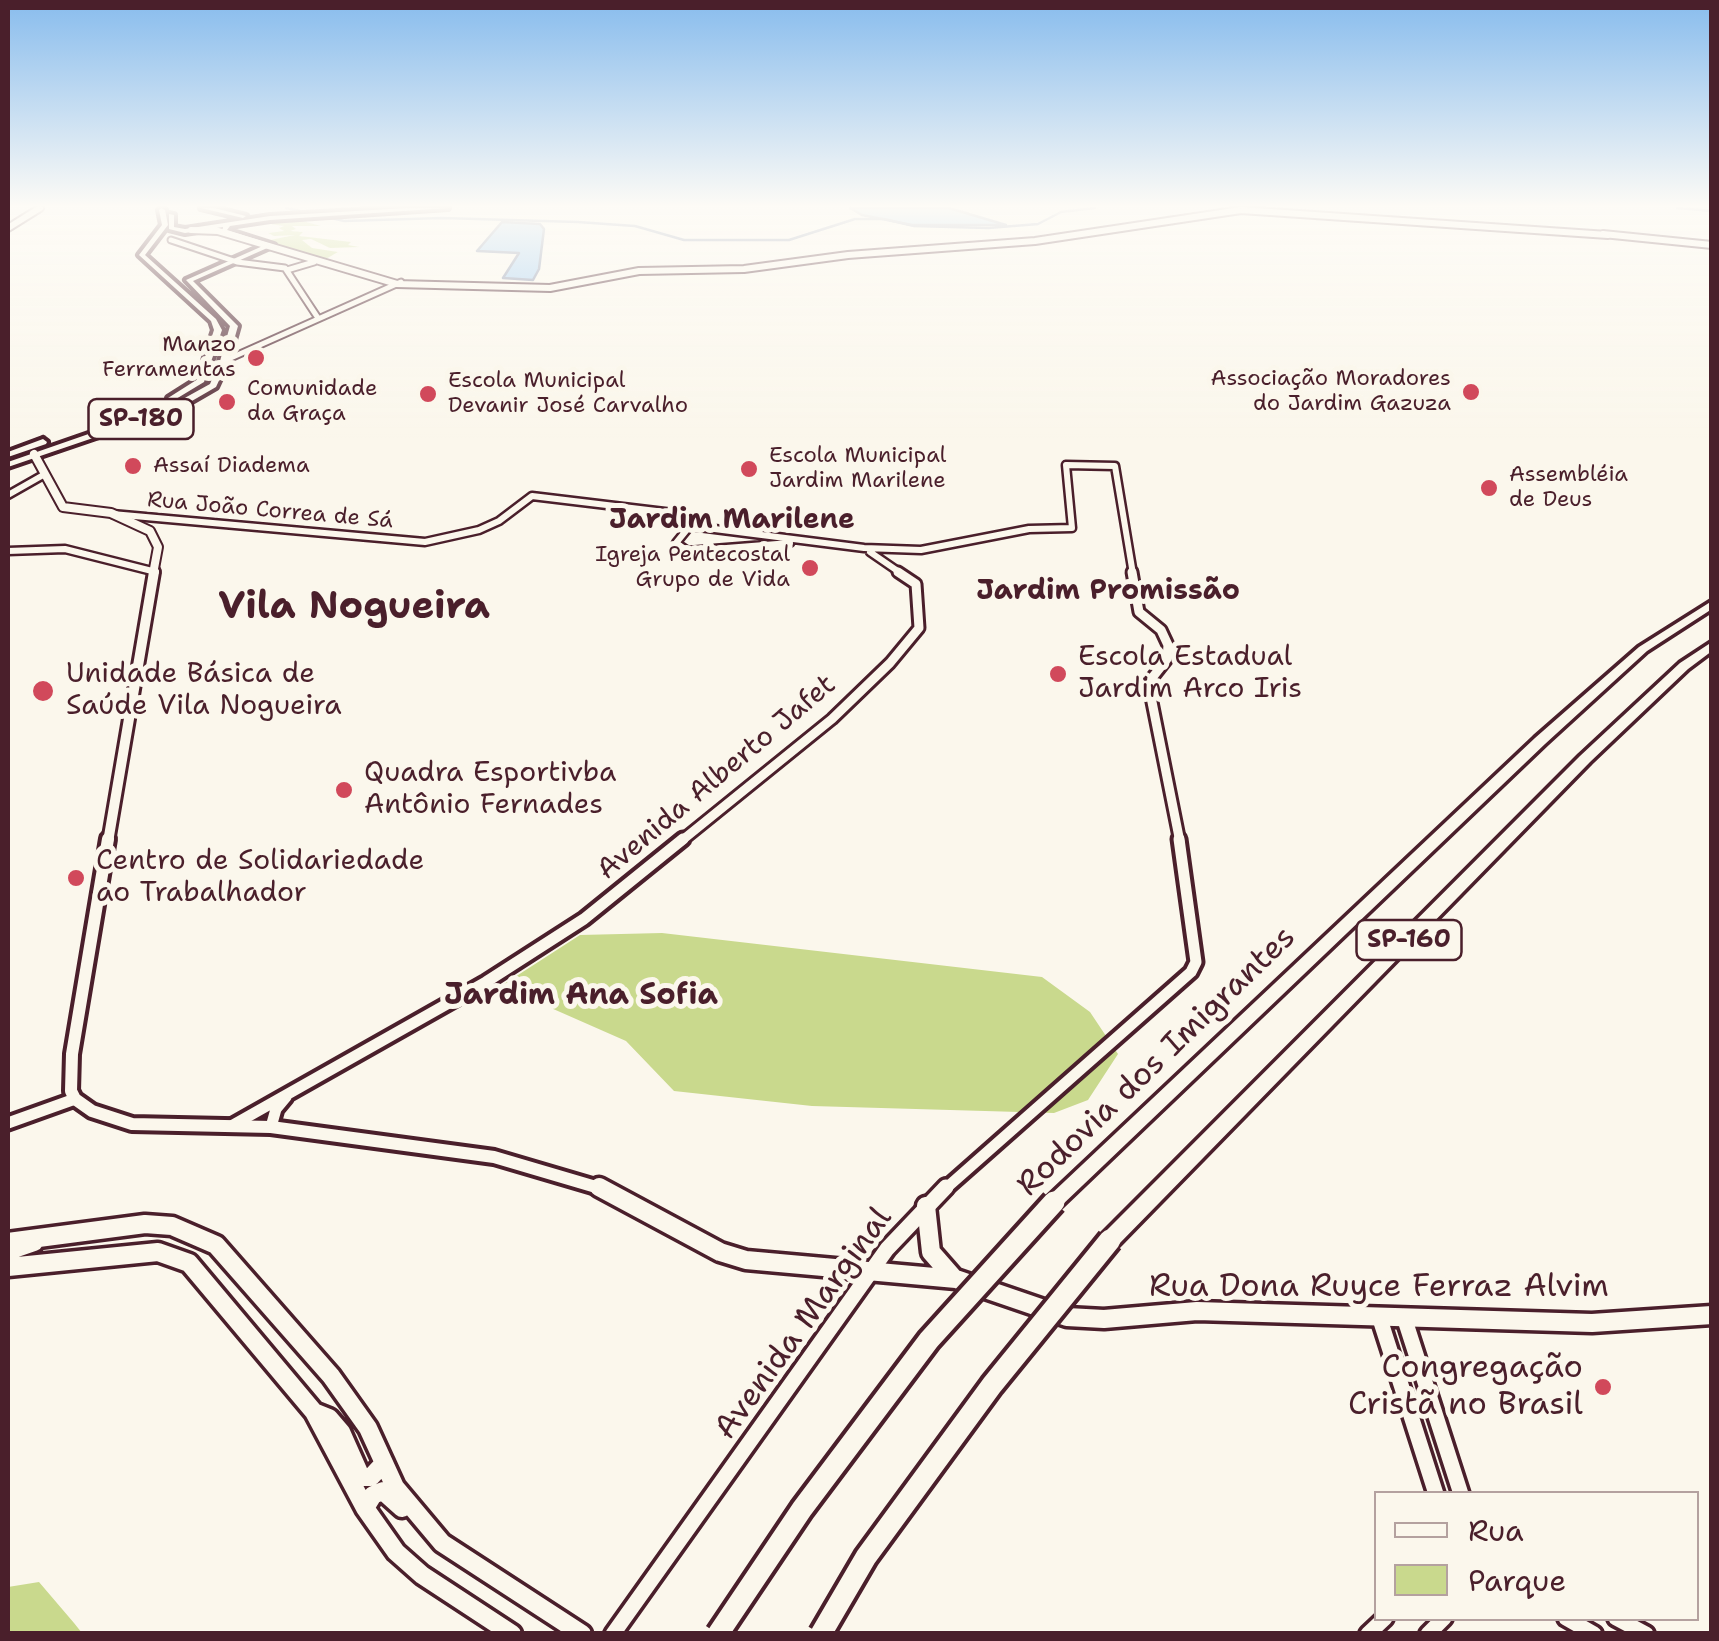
<!DOCTYPE html>
<meta charset="utf-8">
<style>
body{margin:0}
#map{position:relative;width:1719px;height:1641px;overflow:hidden;background:#fbf7ec;font-family:"Shantell Sans",sans-serif}
canvas{display:block}
.frame{position:absolute;inset:0;border:10px solid #4a1f2b;pointer-events:none}
.legend{position:absolute;left:1374px;top:1491px;width:325px;height:130px;box-sizing:border-box;background:#fbf7ec;border:2px solid #b4a19f;margin:0;padding:12px 18px;list-style:none;font-size:30px;color:#4a1f2b}
.legend li{display:flex;align-items:center;gap:20px;height:50px}
.legend b{width:50px;border:2px solid #b4a19f}
</style>
<div id="map">
<canvas width="1719" height="1641"></canvas>
<div class="frame"></div>
<ul class="legend">
<li><b style="height:12px;background:#fbf7ec"></b>Rua</li>
<li><b style="height:28px;background:#c9d98d"></b>Parque</li>
</ul>
</div>
<script>
const g = document.querySelector('canvas').getContext('2d');
g.lineJoin = 'round';
function paint(path, color) { g.fillStyle = color; g.fill(path, 'evenodd'); }
const shape = rows => new Path2D(rows.map(r => 'M' + r).join(''));
function strokePath(path, color, width, dash) { g.strokeStyle = color; g.lineWidth = width; g.lineCap = dash ? 'butt' : 'round'; g.setLineDash(dash || []); g.stroke(path); }
function write(font, color, halo, rows, align = 'center') {
  g.font = font + ' "Shantell Sans",sans-serif'; g.lineWidth = 10; g.setLineDash([]); g.textBaseline = 'middle'; g.strokeStyle = halo; g.fillStyle = color; for (const [text, x, y, turn = 0] of rows) {
    g.save(); g.translate(x, y); g.rotate((+turn || 0) * Math.PI / 180); g.textAlign = isNaN(turn) ? turn : align; if (halo) g.strokeText(text, 0, 0); g.fillText(text, 0, 0); g.restore();
  }
}
paint(shape([
 [288,217,321,226,292,226,296,229,290,231,303,232,299,236,351,242,348,245,359,247,330,248,311,239,302,240,312,248,338,252,324,260,276,244,270,240,295,235,274,236,268,233,284,231,279,228,284,226,257,222],
 [662,933,1042,977,1090,1012,1118,1054,1088,1100,1054,1113,812,1106,674,1091,626,1041,501,986,580,935],
 [39,1582,74,1623,82,1633,8,1633,8,1587]
]), '#c9d98d');
const water = shape([
 [850,208,949,208,1006,225,912,225,862,215,850,208],
 [502,222,540,224,544,229,539,269,533,280,503,278,519,253,477,251,502,222]
]);
paint(water, '#98c9f4');
strokePath(water, '#7985a4', 2.5);
strokePath(shape([
 [286,208,315,214],
 [1677,208,1712,211],
 [323,216,344,221,442,218,578,222,635,226,684,240,789,240,855,219,884,219,914,226,988,228,1038,224,1061,212,1095,208]
]), '#7985a4', 2.5);
const tertiaryFar4 = shape([
 [171,240,237,262,285,268,318,318],
 [287,270,314,262],
 [224,361,401,282]
]);
const tertiaryFar3 = shape([
 [8,495,45,474],
 [112,514,425,542,479,530,499,521,532,496,698,516,676,543,688,551,790,543],
 [691,526,864,548,921,550,1029,529,1072,528,1066,465,1115,466,1133,574],
 [8,551,65,549,156,572],
 [870,552,902,574]
]);
const tertiaryFar2 = shape([
 [1132,572,1139,612,1161,630,1168,645,1167,659,1152,678,1151,697,1180,842],
 [680,842,832,719,890,663,919,628,916,584,898,572]
]);
const tertiaryFar1 = shape([
 [8,1123,75,1099],
 [233,1125,486,982,584,919,683,839],
 [271,1127,276,1109,286,1097],
 [944,1190,1191,972,1196,962,1179,839]
]);
const tertiary = shape([
 [1379,1316,1436,1494],
 [1404,1317,1461,1494],
 [1566,1618,1594,1634],
 [1616,1618,1646,1634],
 [613,1634,887,1249,946,1187],
 [1368,1634,1385,1618],
 [1428,1634,1444,1618]
]);
const secondaryFar4 = shape([
 [8,228,40,208],
 [191,230,218,231,397,284,550,288,639,271,744,269,848,255,1035,241,1241,210,1608,235],
 [1603,234,1712,245]
]);
const secondaryFar3 = shape([
 [34,454,63,507,111,513,150,531,158,547,153,574]
]);
const secondaryFar2 = shape([
 [108,842,154,572]
]);
const secondaryFar1 = shape([
 [108,839,72,1054,71,1091,75,1099,92,1111,132,1124,271,1127,494,1157,606,1190]
]);
const secondary = shape([
 [599,1187,720,1252,746,1260,956,1279,1067,1317,1104,1319,1197,1311,1592,1323,1712,1315],
 [926,1206,931,1252,952,1276],
 [8,1242,145,1224,172,1226,216,1245,331,1376,368,1428,395,1487,442,1543,582,1634],
 [8,1251,34,1242],
 [8,1267,158,1252,189,1263,314,1412,365,1508,396,1552,422,1575,512,1634],
 [314,1412,329,1418,341,1432,361,1477,371,1477,384,1463],
 [365,1508,373,1495,383,1491,402,1508]
]);
const primary = shape([
 [161,208,165,210,168,225,145,255,216,319,222,330,204,382,171,402,168,402,168,398,198,379,214,330,211,321,139,255,162,225,159,210,161,208],
 [201,208,214,208,246,216,243,218,201,208],
 [407,208,448,208,270,220,230,226,227,230,274,245,193,281,238,326,228,361,216,387,178,409,8,467,8,462,172,405,210,384,220,361,230,326,186,280,265,245,222,232,223,227,185,233,169,229,169,214,174,215,174,227,185,229,270,216,407,208],
 [43,439,47,442,46,444,8,457,8,452,43,439]
]);
const motorway = shape([
 [1712,601,1712,609,1647,651,1545,744,1060,1207,1054,1210,1048,1207,1045,1202,1048,1197,1535,738,1639,647,1712,601],
 [1712,642,1712,651,1688,669,1590,762,1117,1246,1110,1248,1103,1246,1101,1240,1103,1234,1580,756,1680,663,1712,642]
]);
strokePath(tertiaryFar4, '#4a1f2b', 9);
strokePath(tertiaryFar3, '#4a1f2b', 11);
strokePath(tertiaryFar2, '#4a1f2b', 15);
strokePath(tertiaryFar1, '#4a1f2b', 19);
strokePath(tertiary, '#4a1f2b', 22);
strokePath(secondaryFar4, '#4a1f2b', 10);
strokePath(secondaryFar3, '#4a1f2b', 12);
strokePath(secondaryFar2, '#4a1f2b', 16);
strokePath(secondaryFar1, '#4a1f2b', 20);
strokePath(secondary, '#4a1f2b', 25);
strokePath(primary, '#4a1f2b', 8);
strokePath(motorway, '#4a1f2b', 7);
strokePath(tertiaryFar4, '#fbf7ec', 5);
strokePath(tertiaryFar3, '#fbf7ec', 6);
strokePath(tertiaryFar2, '#fbf7ec', 9);
strokePath(tertiaryFar1, '#fbf7ec', 11);
strokePath(tertiary, '#fbf7ec', 15);
strokePath(secondaryFar4, '#fbf7ec', 6);
strokePath(secondaryFar3, '#fbf7ec', 8);
strokePath(secondaryFar2, '#fbf7ec', 10);
strokePath(secondaryFar1, '#fbf7ec', 12);
strokePath(secondary, '#fbf7ec', 18);
paint(primary, '#fbf7ec');
paint(motorway, '#fbf7ec');
const motorwayBridge = shape([
 [718,1634,802,1509,929,1340,1054,1202],
 [821,1634,866,1557,992,1385,1110,1240]
]);
strokePath(motorwayBridge, '#4a1f2b', 29, []);
strokePath(motorwayBridge, '#fbf7ec', 21);
const sky = g.createLinearGradient(0, 0, 0, 438);
sky.addColorStop(0, '#88bced');
sky.addColorStop(0.47, '#fdfbf6');
sky.addColorStop(1, '#fdfbf600');
g.fillStyle = sky;
g.fillRect(0, 0, 1719, 438);
for (const [x, y, r, color] of [
 [256,358,10,"#d1495b"],
 [1471,392,10,"#d1495b"],
 [428,394,10,"#d1495b"],
 [227,402,10,"#d1495b"],
 [133,466,10,"#d1495b"],
 [749,469,10,"#d1495b"],
 [1489,488,10,"#d1495b"],
 [810,568,10,"#d1495b"],
 [1058,674,10,"#d1495b"],
 [43,691,12,"#d1495b"],
 [344,790,10,"#d1495b"],
 [76,878,10,"#d1495b"],
 [1603,1387,10,"#d1495b"]
]) { const dot = new Path2D(); dot.arc(x, y, r, 0, 2 * Math.PI); g.fillStyle = color; g.fill(dot); strokePath(dot, '#fbf7ec', 4); }
write('22px', '#4a1f2b', '#fbf7ec', [
 ["Manzo",236,345,"right"],
 ["Ferramentas",236,370,"right"],
 ["Associação Moradores",1451,379,"right"],
 ["do Jardim Gazuza",1451,404,"right"],
 ["Escola Municipal",448,381],
 ["Devanir José Carvalho",448,406],
 ["Comunidade",247,389],
 ["da Graça",247,414],
 ["Escola Municipal",769,456],
 ["Jardim Marilene",769,481],
 ["Assaí Diadema",153,466],
 ["Assembléia",1509,475],
 ["de Deus",1509,500],
 ["Igreja Pentecostal",790,555,"right"],
 ["Grupo de Vida",790,580,"right"]
], 'left');
write('22px', '#4a1f2b', '#fbf7ec', [
 ["Rua João Correa de Sá",270,511,5]
]);
for (const [x, y, w] of [
 [141,419,105],
 [1409,940,105]
]) { const box = new Path2D(); box.roundRect(x - w / 2, y - 20, w, 40, 8); g.fillStyle = '#fbf7ec'; g.fill(box); strokePath(box, '#4a1f2b', 2.5); }
write('bold 25px', '#4a1f2b', null, [
 ["SP-180",141,419],
 ["SP-160",1409,940]
]);
write('bold 28px', '#4a1f2b', '#fbf7ec', [
 ["Jardim Marilene",732,521],
 ["Jardim Promissão",1108,592]
]);
write('28px', '#4a1f2b', '#fbf7ec', [
 ["Escola Estadual",1078,658],
 ["Jardim Arco Iris",1078,690],
 ["Unidade Básica de",66,675],
 ["Saúde Vila Nogueira",66,707],
 ["Quadra Esportivba",364,774],
 ["Antônio Fernades",364,806],
 ["Centro de Solidariedade",96,862],
 ["ao Trabalhador",96,894]
], 'left');
write('28px', '#4a1f2b', '#fbf7ec', [
 ["Avenida Alberto Jafet",717,778,-40]
]);
write('bold 30px', '#4a1f2b', '#fbf7ec', [
 ["Jardim Ana Sofia",581,996]
]);
write('32px', '#4a1f2b', '#fbf7ec', [
 ["Rodovia dos Imigrantes",1157,1062,-44],
 ["Rua Dona Ruyce Ferraz Alvim",1379,1288],
 ["Avenida Marginal",804,1324,-54]
]);
write('32px', '#4a1f2b', '#fbf7ec', [
 ["Congregação",1583,1369],
 ["Cristã no Brasil",1583,1406]
], 'right');
write('bold 38px', '#4a1f2b', '#fbf7ec', [
 ["Vila Nogueira",354,608]
]);
</script>
